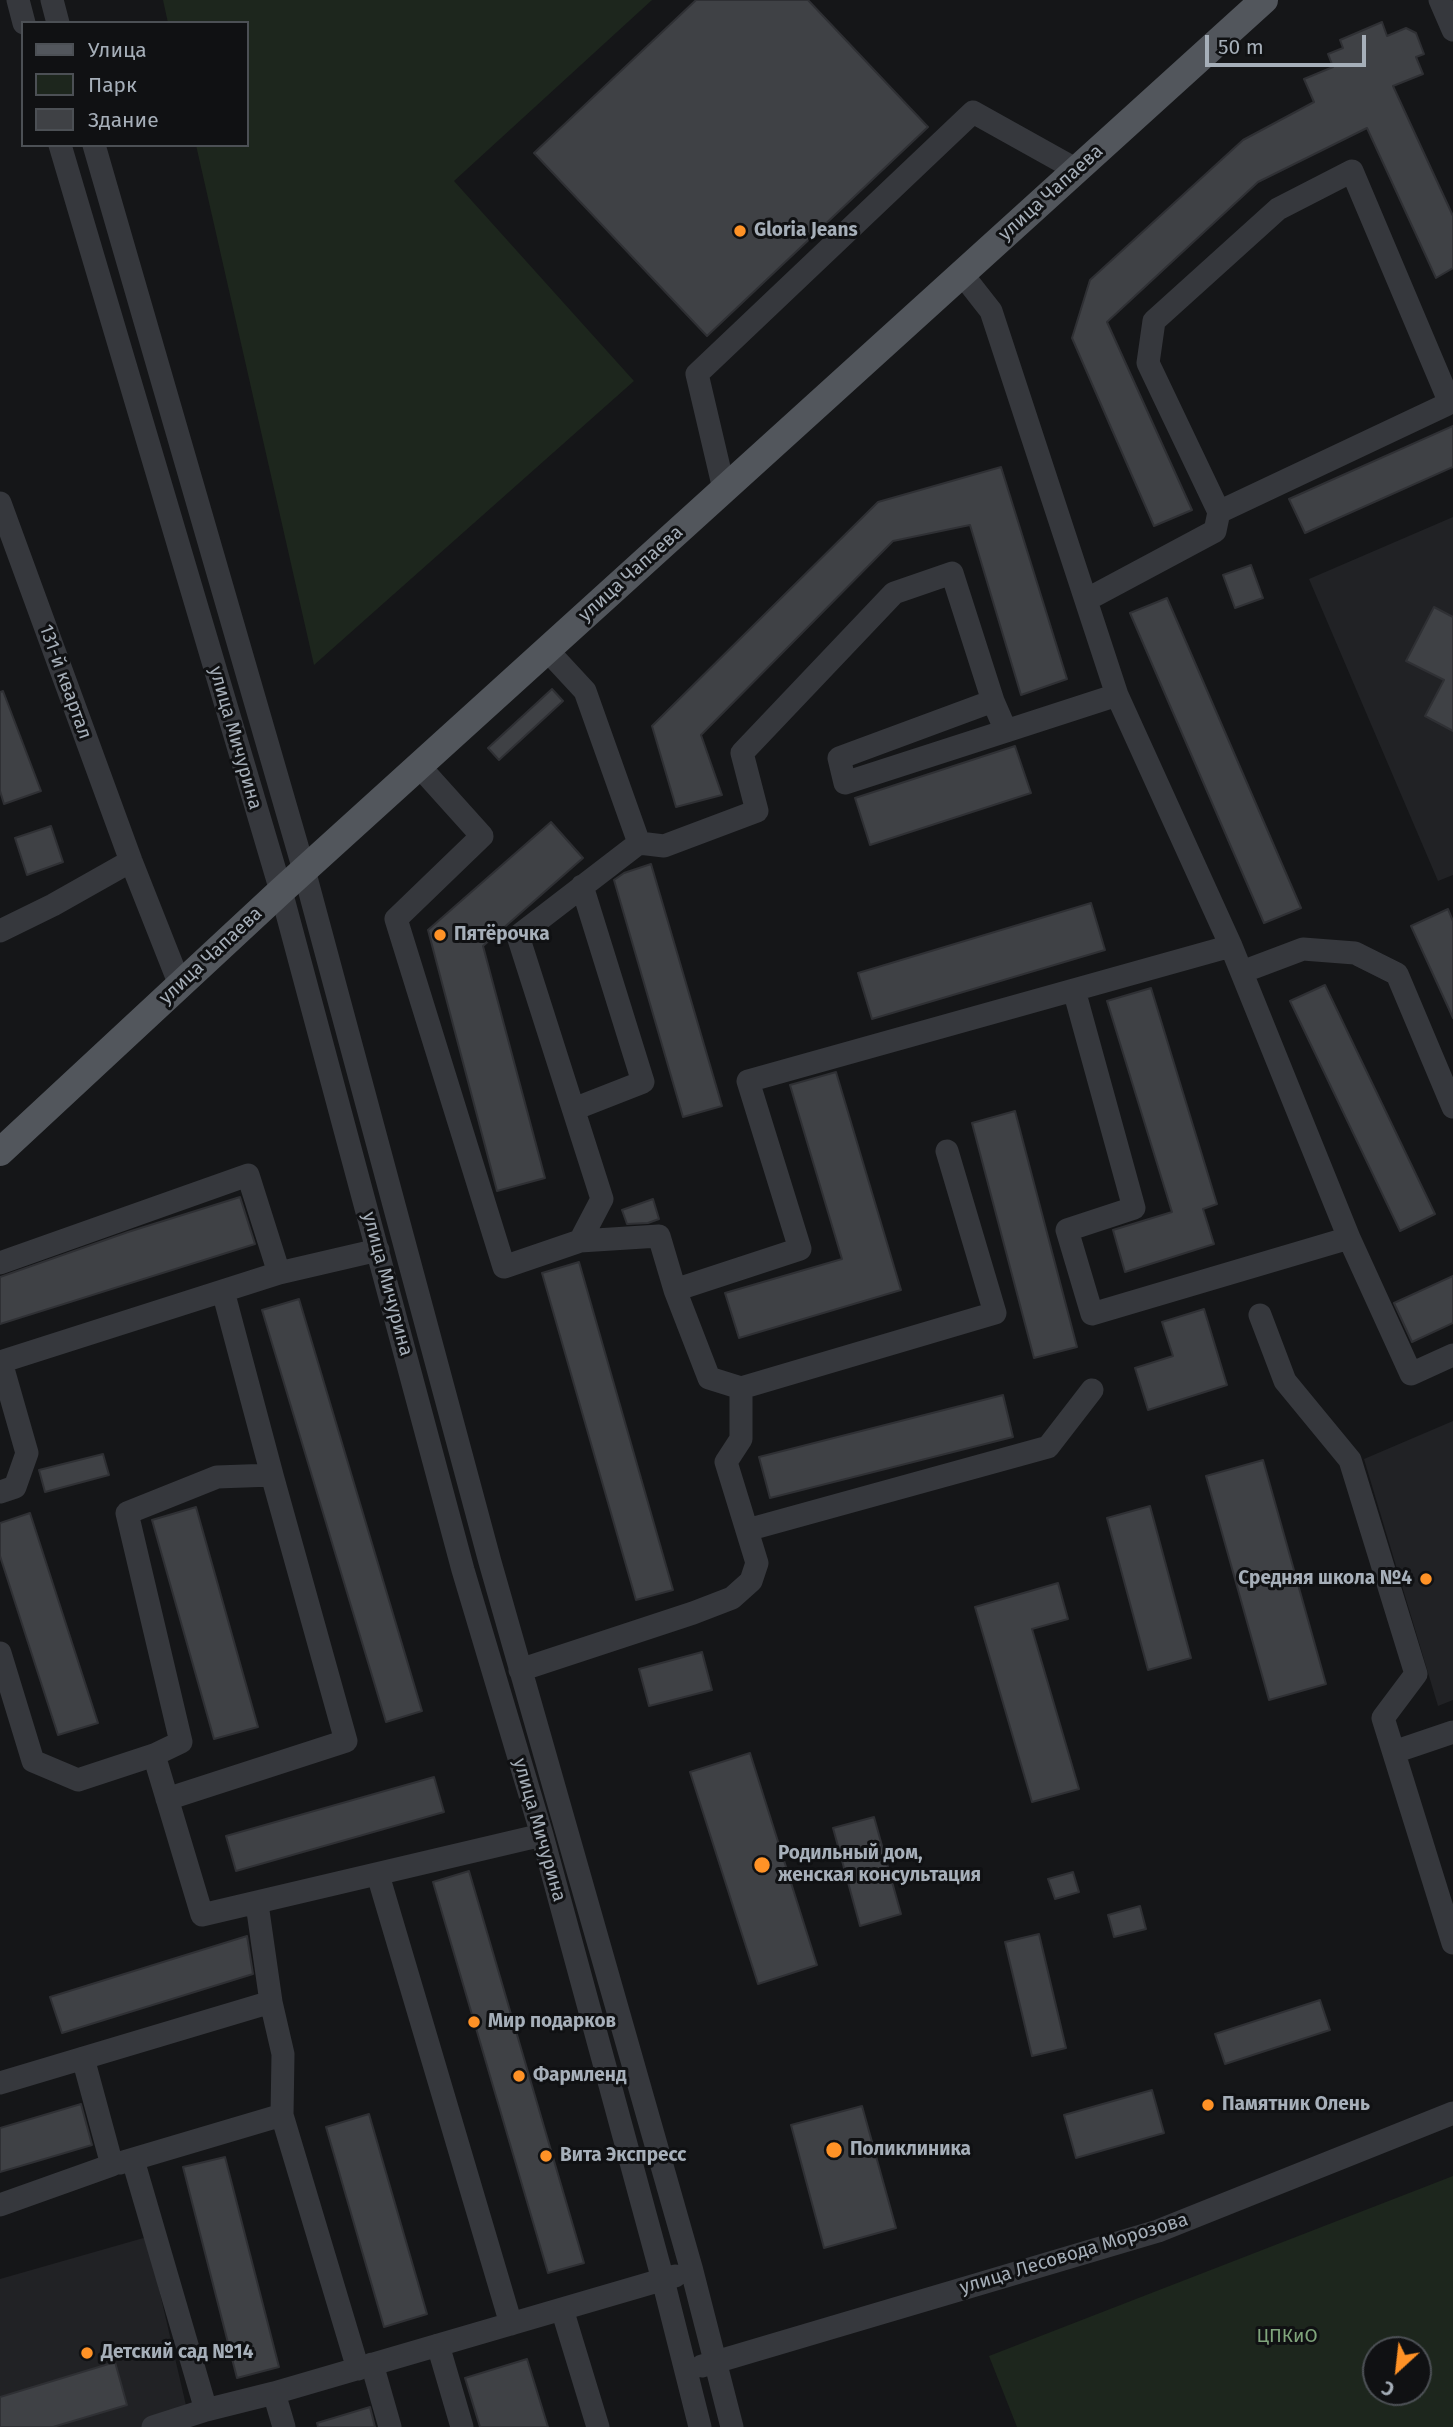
<!DOCTYPE html>
<meta charset="utf-8">
<style>
body{margin:0}
#map{position:relative;width:1453px;height:2427px;overflow:hidden;background:#151618;font-family:"Fira Sans",sans-serif}
canvas{display:block}
.legend{position:absolute;left:21px;top:21px;width:228px;height:126px;box-sizing:border-box;background:#101113;border:2px solid #4c5055;margin:0;padding:9px 12px;list-style:none;font-size:21px;color:#a6afb9}
.legend li{display:flex;align-items:center;gap:14px;height:35px}
.legend b{width:35px;border:2px solid #4c5055}
.north{position:absolute;left:1362px;top:2336px;width:70px;height:70px;box-sizing:border-box;background:#101113;border:2px solid #4c5055;border-radius:50%;rotate:207deg;font-size:19px;font-weight:700;line-height:28px;text-align:center;color:#a6afb9}
.north::after{content:'';display:block;margin:auto;width:24px;height:32px;background:#ff9226;clip-path:polygon(50% 0,100% 100%,50% 72%,0 100%)}
.scale{position:absolute;left:1205px;top:35px;width:161px;height:32px;box-sizing:border-box;border:4px solid #a6afb9;border-top:0;padding-left:9px;font-size:21px;line-height:24px;white-space:nowrap;color:#a6afb9;-webkit-text-stroke:5px #101113;paint-order:stroke}
</style>
<div id="map">
<canvas width="1453" height="2427"></canvas>
<ul class="legend">
<li><b style="height:9px;background:#52565c"></b>Улица</li>
<li><b style="height:19px;background:#1d261d"></b>Парк</li>
<li><b style="height:19px;background:#3f4145"></b>Здание</li>
</ul>
<div class="north">С</div>
<div class="scale">50 m</div>
</div>
<script>
const g = document.querySelector('canvas').getContext('2d');
g.lineJoin = 'round';
function paint(path, color) { g.fillStyle = color; g.fill(path, 'evenodd'); }
const shape = rows => new Path2D(rows.map(r => 'M' + r).join(''));
function strokePath(path, color, width, dash) { g.strokeStyle = color; g.lineWidth = width; g.lineCap = dash ? 'butt' : 'round'; g.setLineDash(dash || []); g.stroke(path); }
function write(font, color, halo, rows, align = 'center') {
  g.font = font + ' "Fira Sans",sans-serif'; g.lineWidth = 6; g.setLineDash([]); g.textBaseline = 'middle'; g.strokeStyle = halo; g.fillStyle = color; for (const [text, x, y, turn = 0] of rows) {
    g.save(); g.translate(x, y); g.rotate((+turn || 0) * Math.PI / 180); g.textAlign = isNaN(turn) ? turn : align; if (halo) g.strokeText(text, 0, 0); g.fillText(text, 0, 0); g.restore();
  }
}
paint(shape([
 [1453,517,1453,875,1438,881,1309,579],
 [1453,1421,1453,1700,1438,1706,1364,1459],
 [147,2237,191,2427,0,2427,0,2279]
]), '#212225');
paint(shape([
 [163,0,652,0,454,181,634,381,314,665,196,145,247,145,247,23,168,23],
 [1453,2176,1453,2427,1017,2427,989,2356],
 [1376,2350,1418,2350,1418,2392,1376,2392]
]), '#1d261d');
const building = shape([
 [696,0,808,0,928,127,707,336,534,153,696,0],
 [1382,22,1387,36,1406,28,1416,33,1424,54,1416,57,1423,74,1393,86,1453,216,1453,268,1436,278,1367,128,1258,182,1107,322,1192,510,1154,526,1072,338,1090,280,1243,140,1314,102,1304,79,1333,67,1328,54,1343,48,1340,40,1382,22],
 [1453,426,1453,467,1305,533,1289,499,1453,426],
 [1001,467,1067,679,1021,695,970,525,893,541,701,735,722,795,676,807,652,726,878,502,1001,467],
 [1251,565,1263,598,1235,608,1223,575,1251,565],
 [1167,598,1301,908,1264,923,1130,613,1167,598],
 [1434,607,1453,617,1453,731,1425,716,1444,680,1406,661,1434,607],
 [552,689,563,701,499,760,488,748,552,689],
 [3,691,41,791,4,804,0,791,0,692,3,691],
 [1015,746,1031,793,870,845,855,798,1015,746],
 [551,822,583,858,483,946,545,1178,497,1191,428,930,551,822],
 [51,826,63,862,27,875,15,838,51,826],
 [651,864,722,1106,683,1117,614,880,624,873,651,864],
 [1091,903,1105,950,872,1019,858,973,1091,903],
 [1448,909,1453,921,1453,1018,1411,926,1448,909],
 [1325,985,1435,1214,1400,1231,1290,1001,1325,985],
 [1151,988,1217,1204,1203,1209,1214,1244,1125,1272,1113,1230,1172,1212,1107,1001,1151,988],
 [836,1072,901,1290,739,1338,725,1293,842,1259,790,1085,836,1072],
 [1015,1111,1077,1347,1034,1358,972,1123,1015,1111],
 [240,1197,255,1244,0,1324,0,1277,128,1232,240,1197],
 [653,1199,659,1219,648,1223,627,1224,622,1210,653,1199],
 [579,1262,673,1590,636,1600,542,1273,579,1262],
 [1453,1276,1453,1323,1412,1342,1394,1303,1453,1276],
 [299,1299,422,1711,386,1722,262,1310,299,1299],
 [1204,1309,1227,1385,1148,1410,1135,1368,1173,1356,1162,1322,1204,1309],
 [1003,1395,1013,1437,770,1498,759,1457,1003,1395],
 [103,1454,109,1475,45,1492,39,1470,103,1454],
 [1263,1460,1326,1684,1269,1700,1206,1476,1263,1460],
 [1150,1506,1191,1658,1148,1670,1107,1518,1150,1506],
 [196,1507,258,1727,214,1739,152,1520,196,1507],
 [30,1513,98,1723,58,1735,0,1556,0,1523,30,1513],
 [1058,1583,1068,1619,1032,1629,1079,1789,1032,1802,975,1607,1058,1583],
 [702,1652,712,1690,649,1706,639,1669,702,1652],
 [750,1753,817,1965,758,1984,690,1772,750,1753],
 [434,1777,444,1812,236,1871,226,1836,434,1777],
 [874,1817,901,1914,860,1926,833,1828,874,1817],
 [469,1871,584,2263,548,2273,433,1882,469,1871],
 [1073,1872,1079,1892,1055,1899,1048,1879,1073,1872],
 [1140,1906,1146,1929,1114,1937,1108,1915,1140,1906],
 [1039,1934,1066,2048,1032,2056,1005,1942,1039,1934],
 [247,1936,253,1974,62,2033,50,1997,247,1936],
 [1320,2000,1330,2030,1225,2064,1215,2034,1320,2000],
 [1152,2090,1164,2133,1076,2158,1064,2115,1152,2090],
 [81,2104,92,2145,0,2172,0,2128,81,2104],
 [862,2106,896,2228,824,2248,791,2125,862,2106],
 [369,2114,427,2314,384,2327,326,2127,369,2114],
 [225,2157,279,2367,237,2378,183,2167,225,2157],
 [527,2359,548,2427,480,2427,465,2378,527,2359],
 [115,2362,127,2405,53,2427,0,2427,0,2397,115,2362],
 [370,2407,375,2427,318,2427,317,2423,370,2407]
]);
paint(building, '#3f4145');
strokePath(building, '#2f3034', 2);
strokePath(shape([
 [18,0,24,23],
 [52,0,58,23],
 [1440,0,1453,30],
 [60,145,281,891,463,1570,542,1835,663,2280,700,2427],
 [94,145,304,870,490,1562,692,2271,732,2427],
 [724,489,697,374,973,112,1077,170],
 [0,503,131,861,180,985],
 [1219,512,1450,403],
 [1086,600,1215,531,1219,512,1148,363,1154,321,1278,209,1352,171,1450,403,1453,402],
 [993,701,839,758,845,783,1006,731],
 [419,766,482,836,396,919,504,1267,580,1241,602,1199,518,936,639,843,585,691,547,650],
 [639,843,664,846,757,811,742,753,894,593,952,573,993,701,1006,731,1117,695,991,311,962,274],
 [0,931,53,905,131,861],
 [1242,972,1303,949,1355,953,1397,974,1453,1107],
 [1074,990,1134,1208,1067,1230,1092,1314,1349,1238,1231,946],
 [574,1109,643,1082,582,886],
 [1349,1238,1411,1374,1453,1355],
 [580,1241,659,1236,675,1290,800,1249,748,1081,1231,946,1117,695],
 [0,1263,248,1175,279,1273,378,1250],
 [675,1290,709,1378,741,1388,995,1313,947,1151],
 [223,1291,272,1475],
 [1260,1315,1285,1381,1350,1460,1416,1674,1383,1718,1453,1943],
 [0,1362,279,1273],
 [0,1492,15,1487,27,1453,1,1362],
 [747,1530,1048,1447,1092,1390],
 [0,1653,33,1761,78,1780,154,1755,202,1915,542,1835],
 [520,1670,693,1613,732,1598,751,1581,757,1563,726,1462,741,1439,741,1388],
 [1394,1752,1453,1732],
 [154,1755,181,1742,127,1513,217,1477,272,1475,346,1741,167,1799],
 [378,1875,511,2324],
 [271,2002,283,2054,282,2115,358,2369],
 [0,2083,271,2002,257,1904],
 [133,2160,206,2410,274,2393,675,2276],
 [120,2163,282,2115],
 [0,2205,112,2165,83,2058],
 [562,2309,598,2427],
 [438,2345,462,2427],
 [372,2364,390,2427],
 [702,2366,1158,2231,1453,2113],
 [274,2393,284,2427],
 [153,2427,206,2410]
]), '#36383d', 23);
strokePath(shape([
 [0,1152,281,891,1264,0]
]), '#52565c', 28);
for (const [x, y, r, color] of [
 [740,231,7,"#ff9226"],
 [440,935,7,"#ff9226"],
 [1426,1579,7,"#ff9226"],
 [762,1865,9,"#ff9226"],
 [474,2022,7,"#ff9226"],
 [519,2076,7,"#ff9226"],
 [1208,2105,7,"#ff9226"],
 [834,2150,9,"#ff9226"],
 [546,2156,7,"#ff9226"],
 [87,2353,7,"#ff9226"]
]) { const dot = new Path2D(); dot.arc(x, y, r, 0, 2 * Math.PI); g.fillStyle = color; g.fill(dot); strokePath(dot, '#101113', 2.5); }
write('19px', '#a6afb9', '#101113', [
 ["улица Чапаева",1051,193,-42],
 ["улица Чапаева",631,574,-42],
 ["131-й квартал",65,682,70],
 ["улица Мичурина",235,738,74],
 ["улица Чапаева",211,956,-43],
 ["улица Мичурина",387,1284,75],
 ["улица Мичурина",539,1830,74],
 ["улица Лесовода Морозова",1074,2254,-17]
]);
write('bold 19px', '#a6afb9', '#101113', [
 ["Gloria Jeans",754,231],
 ["Пятёрочка",454,935],
 ["Средняя школа №4",1412,1579,"right"],
 ["Родильный дом,",778,1854],
 ["женская консультация",778,1876],
 ["Мир подарков",488,2022],
 ["Фармленд",533,2076],
 ["Памятник Олень",1222,2105],
 ["Поликлиника",850,2150],
 ["Вита Экспресс",560,2156],
 ["Детский сад №14",101,2353]
], 'left');
write('19px', '#80a57c', '#101113', [
 ["ЦПКиО",1287,2337]
]);
</script>
